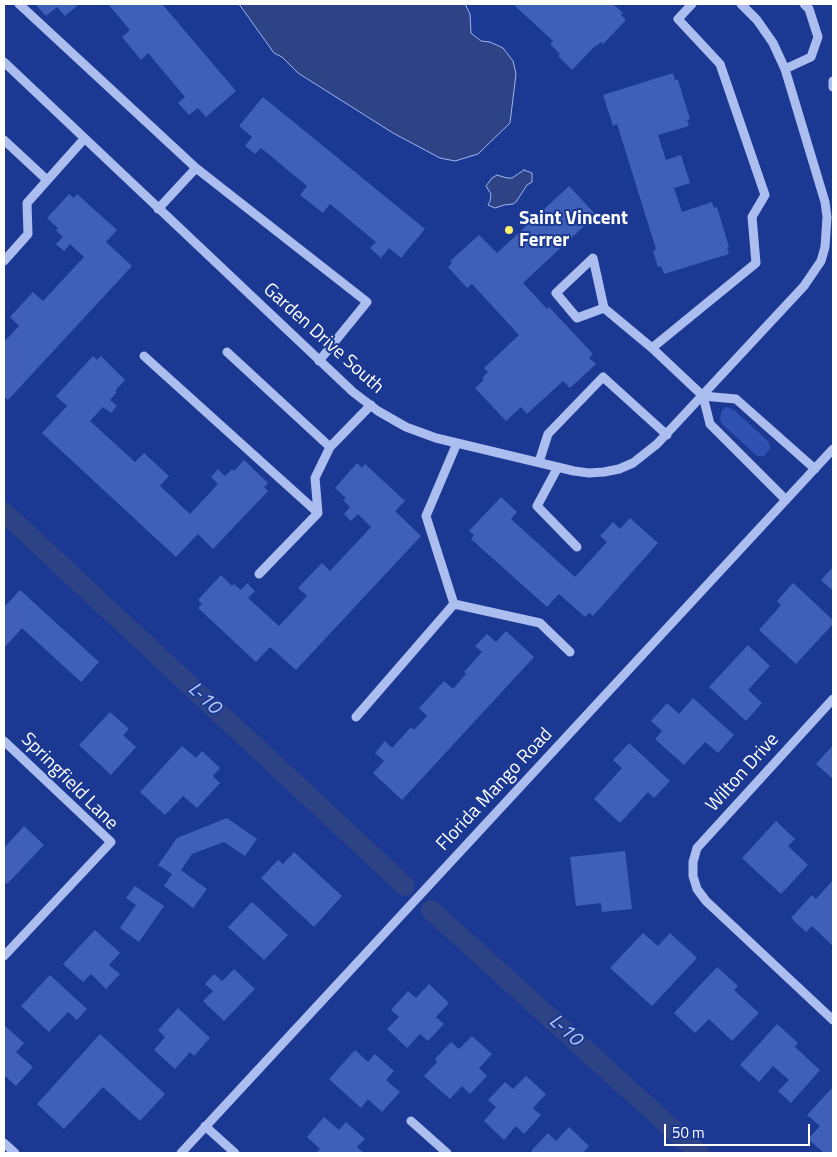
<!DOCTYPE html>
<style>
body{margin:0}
#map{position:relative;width:837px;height:1157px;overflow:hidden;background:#1b3993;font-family:"Titillium Web",sans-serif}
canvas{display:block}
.frame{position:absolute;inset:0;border:5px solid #fff;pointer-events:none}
.scale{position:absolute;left:664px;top:1124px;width:146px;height:22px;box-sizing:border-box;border:2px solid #fff;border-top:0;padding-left:6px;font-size:15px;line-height:18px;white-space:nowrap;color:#fff;-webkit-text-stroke:4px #1b3993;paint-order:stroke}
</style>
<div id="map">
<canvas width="837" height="1157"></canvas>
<div class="frame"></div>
<div class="scale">50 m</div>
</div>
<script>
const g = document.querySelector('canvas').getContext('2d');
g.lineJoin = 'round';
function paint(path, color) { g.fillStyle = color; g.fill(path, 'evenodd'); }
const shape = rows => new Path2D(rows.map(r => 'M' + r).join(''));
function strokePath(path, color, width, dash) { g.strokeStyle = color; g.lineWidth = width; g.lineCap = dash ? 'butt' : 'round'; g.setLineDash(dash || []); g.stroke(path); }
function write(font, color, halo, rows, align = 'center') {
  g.font = font + ' "Titillium Web",sans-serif'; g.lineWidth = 4; g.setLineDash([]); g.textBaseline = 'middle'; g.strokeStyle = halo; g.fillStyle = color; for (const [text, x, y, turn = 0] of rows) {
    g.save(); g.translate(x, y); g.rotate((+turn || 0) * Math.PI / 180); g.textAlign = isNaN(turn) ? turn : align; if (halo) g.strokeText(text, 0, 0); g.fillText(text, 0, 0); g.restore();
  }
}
paint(shape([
 [728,407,734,410,769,442,770,449,764,456,757,456,721,423,720,418,721,413,723,409]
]), '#2e51b2');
const water = shape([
 [239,4,465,4,470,14,471,33,481,41,490,42,503,48,513,61,516,74,510,123,478,154,455,161,440,158,393,133,298,73,282,57,274,53,239,4],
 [524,170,532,173,532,182,527,185,516,202,513,204,504,205,495,208,488,205,490,201,491,194,486,186,492,178,497,175,507,178,512,178,524,170]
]);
paint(water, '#2d4386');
strokePath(water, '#9fb6f1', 1);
strokePath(shape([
 [4,512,405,886],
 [431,910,699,1153]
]), '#2d4386', 20);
paint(shape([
 [35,4,76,4,77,6,65,16,57,7,46,16],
 [108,4,162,4,236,91,206,117,198,108,189,115,178,103,185,97,148,53,141,60,122,37,130,30],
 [513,4,613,4,623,13,621,15,626,20,603,44,601,42,597,46,596,45,572,70,558,56,560,54,550,44,553,41],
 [673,73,675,80,678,80,690,119,687,120,689,126,658,135,666,160,681,155,690,183,674,188,682,212,712,202,714,208,717,207,729,247,727,248,729,254,664,274,661,266,658,267,653,251,656,249,617,124,613,126,603,95],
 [263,97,425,229,401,258,389,248,381,258,370,248,376,242,330,204,323,213,300,195,307,186,261,148,255,154,245,146,252,137,239,126],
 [569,186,596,215,523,283,547,309,549,307,593,354,589,358,596,364,570,388,563,381,527,414,521,407,506,421,475,388,484,380,482,378,488,372,484,368,519,335,472,284,467,288,448,267,452,263,450,261,479,235,497,253],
 [69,194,74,198,77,194,117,230,106,242,132,266,8,400,4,397,4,342,19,326,10,317,33,292,43,301,84,257,70,244,64,251,56,244,63,237,56,230,58,228,47,218],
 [93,356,97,360,101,356,125,380,115,391,117,392,110,400,117,406,111,413,103,407,90,421,135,462,144,453,169,476,160,486,190,514,218,484,211,477,218,469,225,476,232,469,234,471,244,460,268,483,264,487,268,491,213,549,198,534,176,557,42,433,67,406,56,396],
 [357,463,362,468,365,464,405,501,395,511,421,536,296,670,270,647,256,662,198,608,202,604,198,600,221,575,232,586,234,584,241,590,247,583,255,591,248,598,279,626,307,596,298,588,322,563,330,571,371,527,358,514,351,521,344,514,350,507,343,500,346,498,335,488],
 [501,497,517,512,511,519,575,577,607,542,600,536,613,522,620,529,630,518,658,543,593,616,589,613,585,617,559,594,547,607,471,539,474,535,469,531],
 [833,567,833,591,821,580],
 [793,583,833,620,833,624,796,664,759,630,781,605,777,601],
 [20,590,99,662,81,682,22,628,4,648,4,607],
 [506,631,534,657,402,800,373,773,384,761,375,753,385,741,392,748,411,727,414,730,427,716,419,708,444,681,453,689,466,674,464,672,482,652,475,646,487,634,496,642],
 [748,645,770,666,748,690,762,703,746,721,709,687],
 [693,698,734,735,718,753,705,742,684,765,655,739,662,731,651,721,667,703,679,714],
 [110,712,129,729,123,735,136,747,111,775,79,745],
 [629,743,670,781,654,798,648,792,620,823,594,799,622,768,613,760],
 [833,745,833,779,816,764],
 [182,746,196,758,202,751,220,768,213,776,220,783,197,808,183,796,165,815,140,792],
 [227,818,257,839,245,856,224,842,192,854,181,870,207,889,193,908,164,886,172,874,158,865,177,838],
 [776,821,795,839,788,846,808,865,781,894,742,858],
 [24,826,44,845,7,884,4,881,4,848],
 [625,851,632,909,602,912,601,903,576,906,570,857],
 [294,852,342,896,314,927,261,878,278,860,283,864],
 [833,880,833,946,812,926,806,932,791,918,812,895,816,899],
 [135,886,164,906,139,942,120,928,136,905,126,898],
 [252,902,288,935,264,960,228,927],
 [95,930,120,953,109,965,120,974,106,989,91,974,83,982,63,964],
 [643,933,658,946,670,933,697,958,652,1006,610,968],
 [717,967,738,986,734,990,759,1013,732,1041,709,1019,695,1033,674,1013],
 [234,969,255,989,224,1021,203,1001,213,991,205,984,214,974,222,981],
 [50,975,87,1009,77,1020,68,1012,49,1032,21,1006],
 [429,984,449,1003,436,1017,444,1024,428,1041,420,1034,407,1048,387,1029,399,1017,391,1010,408,991,416,998],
 [178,1008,210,1038,194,1056,190,1052,175,1069,154,1050,165,1037,158,1030],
 [777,1024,798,1043,795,1047,820,1070,791,1103,778,1091,789,1080,773,1066,759,1082,740,1065],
 [4,1025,24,1043,16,1052,33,1067,16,1086,4,1075],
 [100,1034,165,1094,140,1121,103,1087,64,1129,37,1104],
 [472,1036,492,1054,479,1068,487,1076,470,1094,462,1086,450,1099,424,1076,437,1062,435,1059,451,1042,459,1049],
 [355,1050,368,1062,375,1054,394,1071,386,1080,400,1092,382,1112,368,1099,361,1108,329,1079],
 [526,1076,546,1094,533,1108,541,1115,524,1134,516,1126,504,1140,484,1121,496,1107,488,1100,505,1082,513,1089],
 [833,1087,833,1153,824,1153,808,1139,820,1126,807,1115],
 [324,1117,339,1130,346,1122,365,1139,357,1147,364,1153,316,1153,320,1149,307,1137],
 [569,1127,589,1146,583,1153,533,1153,531,1151,548,1133,556,1141]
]), '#3f5fb9');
strokePath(shape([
 [19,4,196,168,367,302,319,361],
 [4,62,353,392,378,411,406,427,436,438,574,471,589,473,604,472,619,469,633,463,657,444,804,286,821,261,825,247,827,217,825,202,785,69,773,43,757,20,741,4],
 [785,69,811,57,818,37,809,9,804,4],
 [833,81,833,87],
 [4,140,47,180],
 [158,209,196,168],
 [4,261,28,234,27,203,84,139],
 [604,308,577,318,556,293,593,258,604,308,652,348,703,396],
 [652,348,756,263,752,217,765,195,720,64,678,19,692,4],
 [227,352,330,447],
 [144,356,318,513],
 [703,396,736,399,815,469],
 [703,396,710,424,786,500],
 [539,462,548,434,603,377,667,435],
 [558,467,537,506,577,547],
 [259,574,318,513,315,478,330,447,371,405],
 [454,604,540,623,570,652],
 [833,699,697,848,693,862,693,876,697,889,706,901,833,1020],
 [356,717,454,604,426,516,457,443],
 [4,741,111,842,4,956],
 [411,1121,447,1153],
 [205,1126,235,1153],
 [4,1143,15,1153],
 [181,1153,833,449]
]), '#acbeef', 9);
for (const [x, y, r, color] of [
 [509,230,5,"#ffef6a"]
]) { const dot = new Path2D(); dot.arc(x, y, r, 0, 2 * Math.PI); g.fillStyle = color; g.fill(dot); strokePath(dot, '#1b3993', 2); }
write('bold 19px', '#fff', '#1b3993', [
 ["Saint Vincent",519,219],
 ["Ferrer",519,241]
], 'left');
write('19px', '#fff', '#1b3993', [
 ["Garden Drive South",323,339,42],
 ["Wilton Drive",743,773,-48],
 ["Springfield Lane",69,782,45],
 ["Florida Mango Road",495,790,-47]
]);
write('italic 20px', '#b8c9f6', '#1b3993', [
 ["L-10",204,699,43],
 ["L-10",565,1031,42]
]);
</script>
